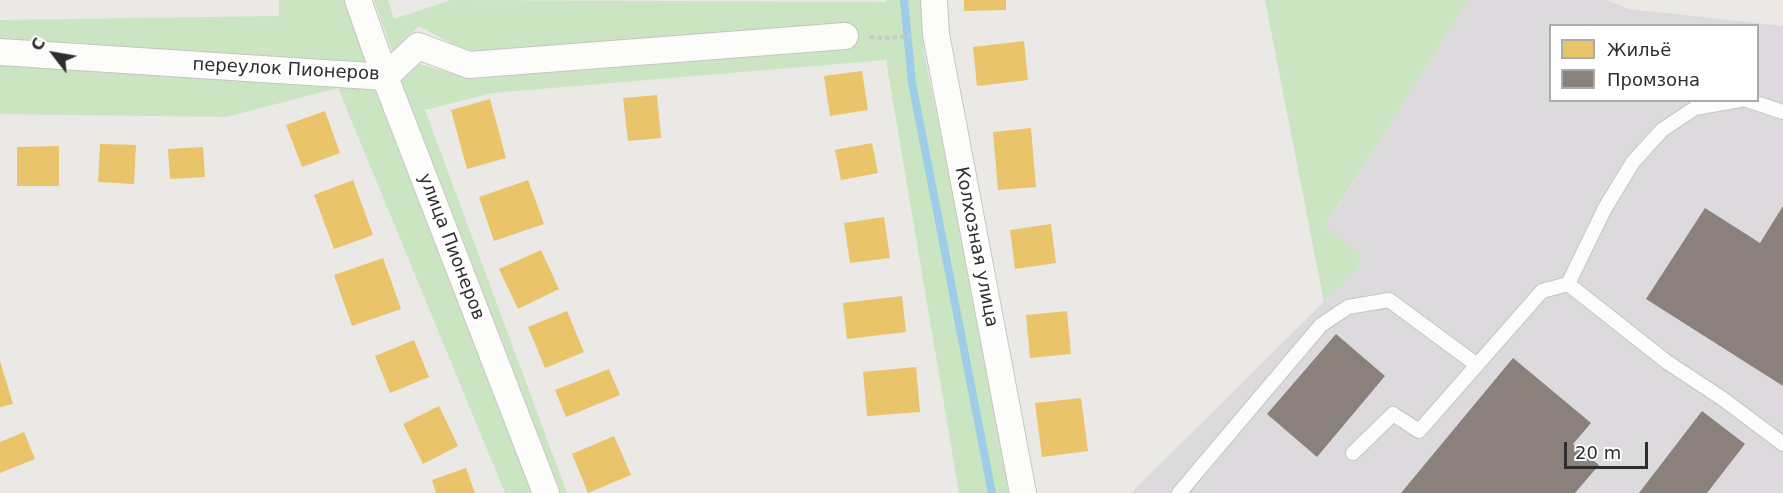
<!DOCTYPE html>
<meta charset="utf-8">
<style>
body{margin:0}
#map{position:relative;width:1783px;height:493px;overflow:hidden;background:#ebe9e5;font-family:"DejaVu Sans",sans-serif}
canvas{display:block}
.legend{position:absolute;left:1549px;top:24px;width:210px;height:78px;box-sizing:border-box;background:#fff;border:2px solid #ababab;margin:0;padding:8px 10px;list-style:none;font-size:18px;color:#2e2e2e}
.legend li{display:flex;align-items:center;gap:12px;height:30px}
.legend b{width:30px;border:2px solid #ababab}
.north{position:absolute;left:24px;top:24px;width:60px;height:60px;-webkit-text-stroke:4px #fff;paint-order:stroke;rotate:301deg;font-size:16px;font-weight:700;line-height:24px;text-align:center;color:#2e2e2e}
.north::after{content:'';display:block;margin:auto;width:21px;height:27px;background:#2e2e2e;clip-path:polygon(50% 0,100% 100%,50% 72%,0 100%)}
.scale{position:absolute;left:1564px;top:442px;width:84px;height:27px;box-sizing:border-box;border:3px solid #2e2e2e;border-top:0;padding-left:8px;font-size:18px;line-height:21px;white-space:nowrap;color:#2e2e2e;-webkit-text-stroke:4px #fff;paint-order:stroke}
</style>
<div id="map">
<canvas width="1783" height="493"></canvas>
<ul class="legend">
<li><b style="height:16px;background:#e9c46a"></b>Жильё</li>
<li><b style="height:16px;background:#8a817c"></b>Промзона</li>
</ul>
<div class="north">С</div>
<div class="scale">20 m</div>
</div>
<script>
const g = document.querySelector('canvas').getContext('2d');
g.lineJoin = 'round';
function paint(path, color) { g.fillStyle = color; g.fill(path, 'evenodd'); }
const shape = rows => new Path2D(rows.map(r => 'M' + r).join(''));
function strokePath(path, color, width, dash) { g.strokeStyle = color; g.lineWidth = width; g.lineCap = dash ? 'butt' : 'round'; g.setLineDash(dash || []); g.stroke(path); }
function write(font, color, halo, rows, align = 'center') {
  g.font = font + ' "DejaVu Sans",sans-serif'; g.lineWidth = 6; g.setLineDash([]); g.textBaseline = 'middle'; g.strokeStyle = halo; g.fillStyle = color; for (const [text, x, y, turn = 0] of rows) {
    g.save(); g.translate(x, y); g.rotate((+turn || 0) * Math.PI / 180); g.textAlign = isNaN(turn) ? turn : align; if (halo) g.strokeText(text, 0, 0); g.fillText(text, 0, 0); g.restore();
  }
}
paint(shape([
 [1469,0,1607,0,1629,9,1783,26,1783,493,1131,493,1357,269,1362,255,1325,227],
 [1550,26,1758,26,1758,100,1550,100]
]), '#dcdadc');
paint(shape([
 [279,0,349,0,373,68,0,42,0,20,279,16],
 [374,0,388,0,394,19,451,0,886,2,886,0,922,0,924,53,1015,493,959,493,886,60,492,93,425,110,567,493,556,493,399,81,419,64,466,77,849,43,469,53,419,26,392,51],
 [1265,0,1469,0,1325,226,1362,255,1357,269,1324,302],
 [0,60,377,84,536,493,505,493,338,88,226,117,0,114]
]), '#cbe4c1');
paint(shape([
 [964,0,1006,0,1006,10,964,11],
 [1024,41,1028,80,977,86,973,47],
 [862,71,868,110,830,116,824,76],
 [657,95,661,138,628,141,623,98],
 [490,99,506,158,467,169,451,110],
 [325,111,340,153,302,167,286,125],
 [1031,128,1036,187,998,190,993,132],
 [872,143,878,173,841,180,835,150],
 [100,144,136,145,134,184,98,182],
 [59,146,59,186,17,186,17,147],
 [203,147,205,177,170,179,168,149],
 [353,180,373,235,334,249,314,195],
 [528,180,544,224,494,241,479,197],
 [884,217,890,258,850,263,844,223],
 [1051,224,1056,263,1015,269,1010,230],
 [541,250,559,289,518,309,499,269],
 [383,258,401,309,352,326,334,275],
 [902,296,906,332,847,339,843,303],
 [567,311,584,352,545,368,528,327],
 [1067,311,1071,354,1030,358,1026,315],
 [414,340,429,377,390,393,375,356],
 [0,361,13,404,0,407],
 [916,367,920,412,867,416,863,372],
 [609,369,620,395,566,417,555,390],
 [1081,398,1088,451,1042,457,1035,403],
 [439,406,458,446,423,464,403,424],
 [24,432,35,459,0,473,0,442],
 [614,436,631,475,588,493,572,454],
 [466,468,475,493,436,493,432,480]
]), '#e9c46a');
paint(shape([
 [1783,206,1783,386,1646,299,1705,208,1760,243],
 [1336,334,1385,376,1317,457,1267,414],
 [1513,358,1591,423,1573,444,1599,465,1575,493,1401,493],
 [1702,411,1745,444,1707,493,1639,493]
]), '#8a817c');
strokePath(shape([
 [904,0,912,83,992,493]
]), '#9ecde7', 8);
const service = shape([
 [1747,100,1783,112],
 [1568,284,1605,208,1633,162,1662,130,1695,108,1740,100],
 [1353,453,1393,414,1419,431,1542,291,1568,284,1667,362,1723,399,1783,444],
 [1179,493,1321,325,1348,307,1389,300,1477,365]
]);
const minor = shape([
 [358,0,385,77,546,493],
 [934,0,936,34,1023,493],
 [0,52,385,77,418,46,469,65,845,36]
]);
strokePath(service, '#c6c5c4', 16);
strokePath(minor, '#c6c5c4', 28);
strokePath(shape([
 [870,37,882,38,910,36]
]), '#c9c9c8', 4, [4.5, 3]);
strokePath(service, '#fcfcfb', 14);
strokePath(minor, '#fcfcfb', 26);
write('18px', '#2e2e2e', '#fff', [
 ["переулок Пионеров",286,70,3],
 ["улица Пионеров",451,247,69],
 ["Колхозная улица",976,247,79]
]);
</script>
